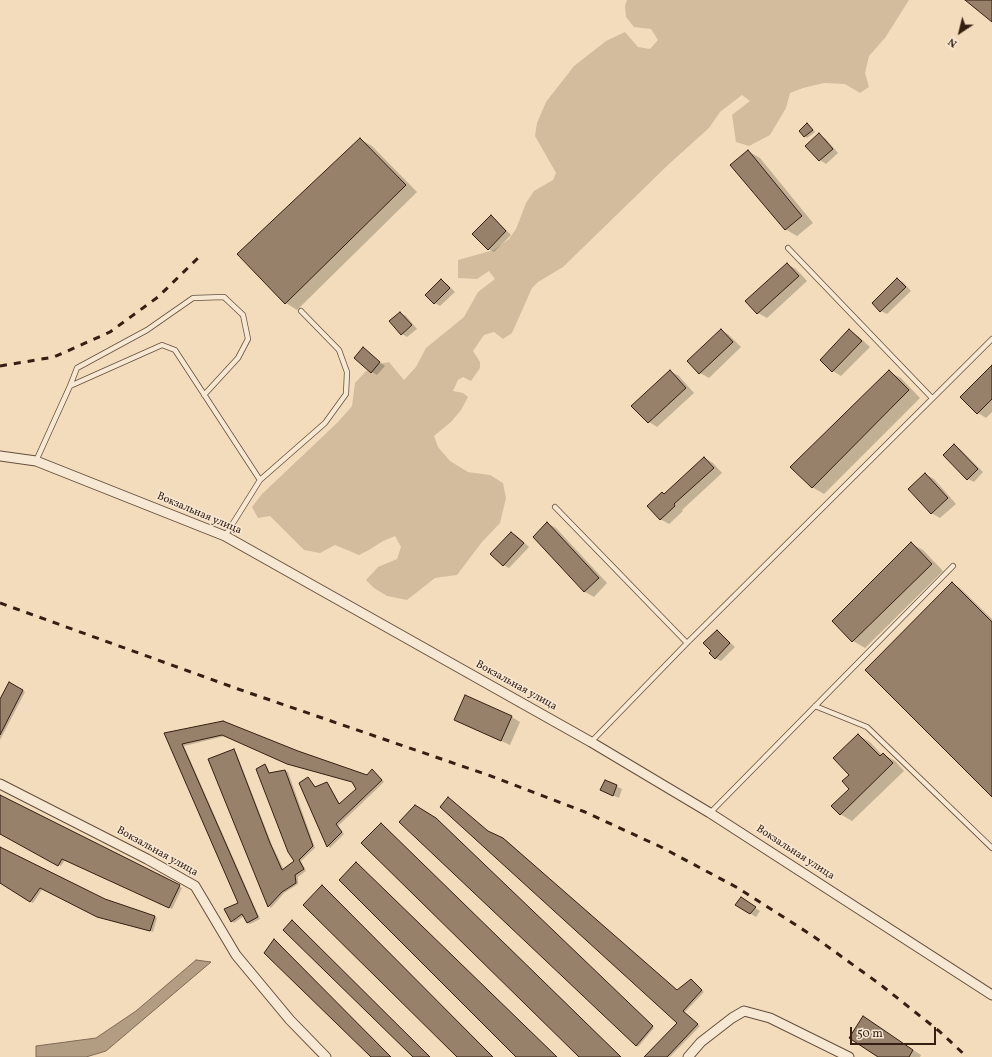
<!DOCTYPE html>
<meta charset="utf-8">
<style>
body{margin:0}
#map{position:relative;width:992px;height:1057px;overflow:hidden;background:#f3dcbb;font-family:Vollkorn,serif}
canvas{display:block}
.north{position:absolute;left:940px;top:12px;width:40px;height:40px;-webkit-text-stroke:3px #f7e8d3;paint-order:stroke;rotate:215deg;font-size:11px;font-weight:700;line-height:16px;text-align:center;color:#351f13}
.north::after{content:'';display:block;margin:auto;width:14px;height:18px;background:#351f13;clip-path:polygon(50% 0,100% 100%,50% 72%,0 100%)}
.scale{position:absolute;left:850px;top:1027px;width:86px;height:18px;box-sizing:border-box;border:2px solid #351f13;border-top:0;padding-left:5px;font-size:12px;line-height:14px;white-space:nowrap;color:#351f13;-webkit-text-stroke:3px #f7e8d3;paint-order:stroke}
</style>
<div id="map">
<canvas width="992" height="1057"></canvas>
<div class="north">N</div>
<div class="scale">50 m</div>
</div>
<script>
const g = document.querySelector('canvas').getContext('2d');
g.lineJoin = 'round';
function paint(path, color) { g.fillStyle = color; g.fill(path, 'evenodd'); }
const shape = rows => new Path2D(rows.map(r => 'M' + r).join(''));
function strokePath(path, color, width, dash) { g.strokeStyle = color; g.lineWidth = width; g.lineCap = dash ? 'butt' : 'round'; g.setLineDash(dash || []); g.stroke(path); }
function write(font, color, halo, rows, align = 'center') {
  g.font = font + ' Vollkorn,serif'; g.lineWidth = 3; g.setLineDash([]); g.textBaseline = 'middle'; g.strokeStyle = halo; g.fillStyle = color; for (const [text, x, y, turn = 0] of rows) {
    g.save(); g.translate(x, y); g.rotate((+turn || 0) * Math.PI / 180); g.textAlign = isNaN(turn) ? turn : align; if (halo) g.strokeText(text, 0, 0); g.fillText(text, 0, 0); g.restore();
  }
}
paint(shape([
 [627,0,909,0,885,38,869,56,865,73,869,87,860,93,845,84,824,83,803,88,790,93,786,108,770,135,749,146,736,142,732,115,750,101,742,95,720,112,709,128,669,164,563,267,538,282,532,288,512,333,503,339,494,332,484,335,473,351,480,362,480,368,471,381,463,377,458,380,453,391,463,393,468,397,461,410,451,422,434,436,438,447,450,461,468,472,490,475,503,483,506,498,500,523,482,542,457,575,435,578,407,600,387,596,374,588,366,580,378,567,397,559,401,547,395,536,383,541,369,550,359,555,335,545,320,553,304,550,270,516,258,518,252,507,262,494,338,422,352,406,355,383,365,372,378,364,389,362,404,380,416,367,426,348,464,317,478,292,495,279,489,271,477,279,458,278,458,260,494,250,509,239,516,229,526,203,534,191,553,180,556,173,535,136,537,123,546,102,574,66,606,41,625,32,638,47,650,49,658,40,651,29,634,27,626,17,625,6]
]), '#d3bc9e');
const water = shape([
 [196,960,211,962,106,1051,86,1057,36,1057,36,1046,96,1038,136,1011,196,960]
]);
paint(water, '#b29c82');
strokePath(water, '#806a56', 1);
paint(shape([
 [808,124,815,132,807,138,800,131],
 [819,135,825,138,838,153,826,164,820,160,807,146],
 [360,139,372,146,417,192,297,310,286,303],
 [748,151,760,158,813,223,797,236,785,229],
 [491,216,496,220,511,235,494,252,488,249],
 [787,264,796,269,807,281,767,318,758,313,747,301],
 [897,279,903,282,911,291,887,314,881,311],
 [441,280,447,284,455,292,440,306,435,303],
 [400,313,406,316,417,329,407,337,402,334],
 [721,330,729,335,741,347,709,378,700,373],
 [850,331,858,336,870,347,841,376,833,371],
 [363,349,385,366,377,375,372,372],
 [992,366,992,412,986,418,978,413],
 [670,371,679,376,694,393,657,427,649,422],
 [889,372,901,378,920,398,824,494,812,487],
 [954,446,960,449,983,472,974,482,968,479],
 [704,458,713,463,722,473,682,510,683,511,669,524,660,519,664,495],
 [925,474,934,479,956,504,940,518,931,513],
 [547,523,556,528,607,583,594,597,585,592,534,537],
 [512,533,517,536,529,547,509,568,503,565],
 [912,544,923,550,943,571,865,648,853,641],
 [952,583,960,588,992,619,992,795],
 [717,631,722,635,735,647,721,661,715,658,713,651],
 [9,683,25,692,0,740,0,701],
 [512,717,520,722,510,745,455,720],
 [223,722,297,752,367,776,373,770,384,782,338,826,344,834,330,848,328,846,300,784,308,778,316,787,327,783,329,785,340,804,358,789,354,782,225,736,184,746,260,919,250,924,248,923,244,916,234,923,232,921,239,903,165,734],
 [858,735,870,742,882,755,883,754,895,761,904,771,852,821,840,814,850,789,850,775],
 [234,750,236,752,272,845,284,870,296,861,265,766,267,767,270,774,285,771,288,772,315,848,301,861,306,871,298,877,298,884,284,893,271,908,269,906,209,760],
 [606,781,622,789,619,798,607,793],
 [0,796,182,888,172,909,65,860,61,866,0,833],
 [438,820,654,1028,638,1047,636,1045],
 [381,824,383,825,621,1057,581,1057],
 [490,833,506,840,677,991,693,981,704,992,684,1013,700,1026,670,1057,646,1057,678,1023],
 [0,847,105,900,155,917,157,918,153,932,100,918,43,888,33,903,0,882],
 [746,902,760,911,756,917,737,905],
 [872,1023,921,1055,920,1057,880,1057]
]), '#0003');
const building = shape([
 [965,0,992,0,992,22,965,0],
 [807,123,813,130,804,137,799,131,807,123],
 [819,133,833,149,819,161,805,146,819,133],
 [360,138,406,185,285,304,237,254,360,138],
 [748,150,802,216,785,230,730,165,748,150],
 [491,215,506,231,488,250,472,234,491,215],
 [787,263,799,276,757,314,745,301,787,263],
 [897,278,906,287,880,312,872,303,897,278],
 [441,279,450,288,434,304,425,295,441,279],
 [400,312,412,325,401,335,389,321,400,312],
 [721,329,733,342,699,374,687,361,721,329],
 [849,329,862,341,832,372,820,360,849,329],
 [363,347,380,362,371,373,354,358,363,347],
 [992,365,992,399,977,414,960,397,992,365],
 [670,370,686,388,648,423,631,406,670,370],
 [889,370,909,390,812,488,790,467,889,370],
 [954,444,978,469,967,480,943,455,954,444],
 [704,457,714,468,674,504,675,506,660,520,647,506,662,492,664,494,704,457],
 [925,473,948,498,931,514,908,489,925,473],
 [547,522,599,578,584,592,533,537,547,522],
 [511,532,524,543,503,566,490,554,511,532],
 [911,542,932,564,852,642,832,621,911,542],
 [952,582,992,622,992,797,865,670,952,582],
 [717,630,730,643,715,659,709,653,711,651,703,643,717,630],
 [9,682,23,690,0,735,0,699,9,682],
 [465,695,512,716,501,741,454,720,465,695],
 [223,721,298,751,367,775,372,769,382,780,336,824,342,832,327,847,299,783,308,777,315,787,327,782,339,804,356,789,352,782,287,764,222,735,182,744,258,917,247,923,242,914,231,922,224,909,238,903,164,733,223,721],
 [858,734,880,756,883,753,893,763,840,815,831,806,849,789,842,781,849,775,833,758,858,734],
 [234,749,270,843,282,870,294,861,288,852,256,769,265,764,269,773,285,770,313,846,299,860,304,869,295,875,296,883,282,892,268,907,208,759,234,749],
 [605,780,617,785,613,796,600,790,605,780],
 [0,795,180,885,169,908,62,859,58,866,0,834,0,795],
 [448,797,488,831,503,838,677,990,691,979,702,990,683,1011,698,1024,667,1057,644,1057,677,1023,440,807,448,797],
 [415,805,436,818,653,1026,636,1046,399,822,415,805],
 [381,823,621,1057,579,1057,361,843,381,823],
 [0,847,105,899,155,916,150,931,97,917,40,888,30,902,0,883,0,847],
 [356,862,557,1057,516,1057,339,880,356,862],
 [322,885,493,1057,457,1057,303,905,322,885],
 [741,897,756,907,750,914,735,905,741,897],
 [292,920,430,1057,413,1057,283,930,292,920],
 [274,939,391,1057,371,1057,264,953,274,939],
 [863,1016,913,1050,909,1057,878,1057,849,1038,863,1016]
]);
paint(building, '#98816a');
strokePath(building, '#351f13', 1);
const lane = shape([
 [788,248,932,398],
 [70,386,77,368,147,330,193,298,224,297,243,315,248,339,238,358,204,395],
 [36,461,70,386,162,345,175,350,260,480],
 [555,507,687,643],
 [225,536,260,480,325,423,346,394,347,372,339,350,301,311],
 [815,706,867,727,992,848],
 [591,742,687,643,992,339],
 [710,813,953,566]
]);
const street = shape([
 [0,456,36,461,225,536,591,742,710,813,992,995],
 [0,784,147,859,195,886,236,955,290,1020,326,1057],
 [688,1057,701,1042,732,1018,744,1011,770,1018,849,1057]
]);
strokePath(lane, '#644e3d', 6);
strokePath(street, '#644e3d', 11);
strokePath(lane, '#f7e8d3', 4.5);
strokePath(street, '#f7e8d3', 9);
strokePath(shape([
 [0,366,54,357,110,332,158,297,199,257],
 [0,603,238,689,488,775,585,812,661,847,738,888,813,936,881,985,939,1031,967,1057]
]), '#351f13', 3, [7, 7]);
write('11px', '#351f13', '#f7e8d3', [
 ["Вокзальная улица",199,514,23],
 ["Вокзальная улица",516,686,29],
 ["Вокзальная улица",157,852,29],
 ["Вокзальная улица",795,853,33]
]);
</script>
